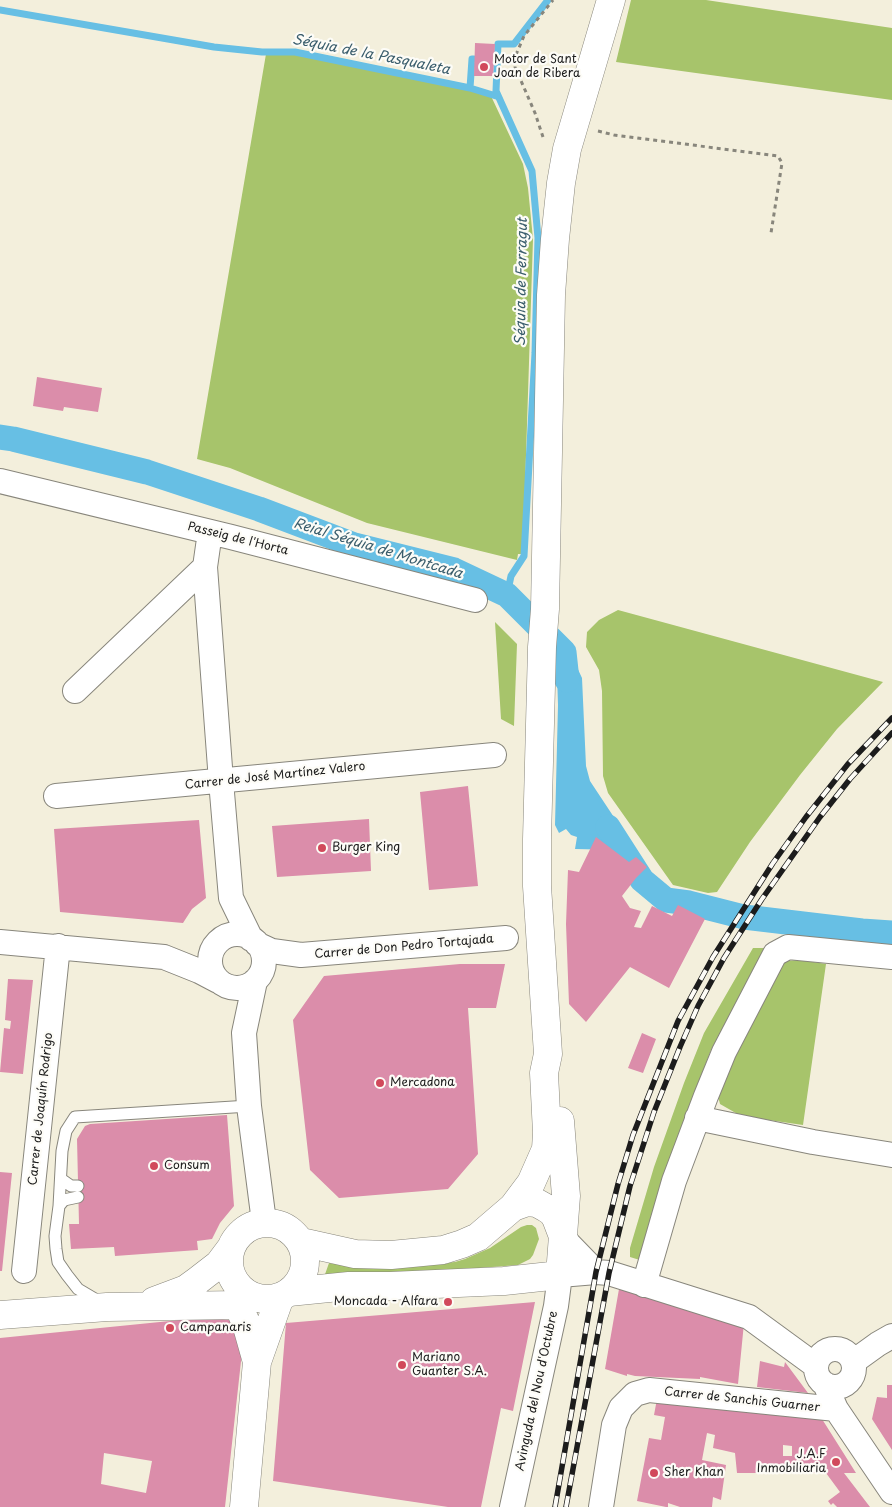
<!DOCTYPE html>
<meta charset="utf-8">
<style>
body{margin:0}
canvas{display:block;background:#f3efdc}
</style>
<canvas width="892" height="1507"></canvas>
<script>
const g = document.querySelector('canvas').getContext('2d');
g.lineJoin = 'round';
function paint(path, color) { g.fillStyle = color; g.fill(path, 'evenodd'); }
const shape = rows => new Path2D(rows.map(r => 'M' + r).join(''));
function strokePath(path, color, width, dash) { g.strokeStyle = color; g.lineWidth = width; g.lineCap = dash ? 'butt' : 'round'; g.setLineDash(dash || []); g.stroke(path); }
function write(font, color, halo, rows, align = 'center') {
  g.font = font + ' "Playpen Sans",sans-serif'; g.lineWidth = 4.5; g.setLineDash([]); g.textBaseline = 'middle'; g.strokeStyle = halo; g.fillStyle = color; for (const [text, x, y, turn = 0] of rows) {
    g.save(); g.translate(x, y); g.rotate((+turn || 0) * Math.PI / 180); g.textAlign = isNaN(turn) ? turn : align; if (halo) g.strokeText(text, 0, 0); g.fillText(text, 0, 0); g.restore();
  }
}
paint(shape([
 [631,0,706,0,892,28,892,100,616,62],
 [266,54,297,55,461,88,491,96,523,164,528,188,533,239,523,548,522,554,518,554,517,560,367,523,230,468,197,459],
 [618,610,883,682,837,729,800,775,750,842,717,892,708,893,673,885,608,793,603,776,602,691,599,670,586,647,587,632,599,620],
 [495,622,517,644,514,726,501,719],
 [753,948,767,948,711,1050,687,1112,655,1216,643,1261,630,1257,630,1248,654,1167,684,1083,704,1033],
 [801,960,826,964,803,1125,741,1116,720,1104,717,1092,783,961],
 [527,1225,532,1225,536,1228,539,1239,533,1255,530,1259,518,1265,323,1280,329,1263,363,1268,395,1267,455,1262,465,1259,490,1248,521,1227]
]), '#a7c46b');
paint(shape([
 [562,641,568,648,582,678,586,766,590,781,635,849,627,855,620,850,575,849,577,837,571,835,566,829,559,833,555,825,558,705,557,674,561,658,558,655]
]), '#67bfe4');
strokePath(shape([
 [0,10,214,47,262,52,295,52,470,88,472,59,474,59],
 [470,88,496,96],
 [507,595,511,576,524,556,535,353,538,238,532,171,496,91,498,44,514,44,548,0]
]), '#67bfe4', 7);
strokePath(shape([
 [0,437,13,439,147,472,259,509,354,545,454,570,507,595,564,652,567,680],
 [608,827,642,880,666,900,689,903,744,917,862,931,892,933]
]), '#67bfe4', 25);
paint(shape([
 [475,43,495,44,493,76,474,76],
 [37,377,102,388,98,412,64,407,63,411,33,406],
 [468,786,478,886,429,890,420,792],
 [369,819,371,871,277,877,272,826],
 [199,820,206,898,192,909,183,923,60,912,54,829],
 [596,837,629,862,636,857,647,867,636,878,622,896,630,908,641,911,634,927,641,928,652,906,672,916,678,905,705,919,669,988,630,967,586,1022,569,1004,566,924,568,870,579,872],
 [460,964,505,964,496,1008,468,1008,478,1154,448,1189,339,1198,310,1170,293,1020,324,976],
 [8,979,33,980,23,1074,0,1072,4,1028,10,1029,11,1021,5,1020],
 [642,1033,656,1039,643,1073,628,1068],
 [227,1115,234,1206,220,1223,212,1239,197,1241,198,1250,115,1256,114,1247,71,1249,69,1224,79,1224,77,1139,85,1126,90,1124],
 [0,1172,12,1173,2,1271,0,1271],
 [619,1289,744,1323,738,1384,700,1377,700,1379,635,1376,627,1374,627,1376,605,1369],
 [535,1302,513,1411,501,1408,481,1507,448,1507,273,1481,286,1323],
 [210,1317,229,1320,235,1325,243,1343,225,1507,0,1507,0,1338],
 [104,1453,152,1461,146,1493,101,1484],
 [760,1361,784,1367,785,1362,808,1393,757,1387],
 [887,1385,892,1385,892,1450,872,1419,877,1397,887,1398],
 [657,1399,822,1419,856,1473,844,1473,870,1507,837,1507,833,1503,831,1505,828,1501,840,1492,826,1473,737,1473,735,1453,713,1448,715,1435,707,1433,702,1460,726,1465,721,1500,713,1497,712,1507,680,1507,668,1503,668,1507,666,1507,637,1501,649,1438,661,1440,665,1417,654,1415],
 [783,1445,792,1446,792,1456,783,1456]
]), '#db8daa');
const lane = shape([
 [61,1179,71,1186,78,1186],
 [59,1206,64,1200,78,1197],
 [100,1302,78,1289,67,1275,58,1262,56,1249,55,1236,59,1206,62,1151,66,1131,75,1117,249,1106]
]);
const street = shape([
 [0,481,231,537,475,600],
 [210,532,205,567,221,781,231,898,251,939],
 [75,691,205,567],
 [56,796,494,755],
 '210 961a27 27 0 1 1 54 0a27 27 0 1 1-54 0Z',
 [0,942,164,957,199,971,218,981],
 [257,944,272,951,301,955,506,938],
 [255,981,244,1033,249,1106,264,1222],
 [697,1118,813,1142,892,1155],
 [564,1239,596,1272],
 [24,1271,58,946],
 [644,1285,674,1181,706,1096,724,1052,775,954,788,947,892,957],
 '816 1368a19 19 0 1 1 38 0a19 19 0 1 1-38 0Z',
 [853,1362,878,1344,892,1336],
 [825,1384,836,1409,892,1492],
 [512,1507,556,1306,560,1275,596,1272,609,1273,749,1317,816,1366],
 [601,1507,614,1425,621,1408,635,1394,649,1390,836,1409]
]);
const secondary = shape([
 [513,1207,527,1202,537,1203,546,1208,552,1212,556,1218,564,1239],
 '229 1261a38 38 0 1 1 76 0a38 38 0 1 1-76 0Z',
 [301,1242,355,1254,391,1255,443,1250,462,1244,478,1237,513,1207,531,1183,546,1149,547,1133,544,1073,548,1054,537,886,537,839,542,647,545,609,551,295,555,239,561,183,567,149,611,0],
 [289,1292,349,1286,390,1286,504,1281,560,1275,566,1196,560,1121],
 [154,1301,186,1289,197,1281,219,1264,231,1248],
 [0,1315,107,1307,238,1305,246,1323,257,1362],
 [244,1507,257,1362,280,1297]
]);
strokePath(lane, '#88867c', 13);
strokePath(street, '#88867c', 26);
strokePath(secondary, '#88867c', 29);
strokePath(shape([
 [598,131,614,135,778,156,782,163,771,233],
 [543,137,535,113,515,67,515,57,524,36,553,0]
]), '#88867c', 3, [4, 4]);
strokePath(lane, '#fff', 11);
strokePath(street, '#fff', 24);
strokePath(secondary, '#fff', 28);
const rail = shape([
 [555,1507,596,1272,618,1184,633,1135,678,1021,713,957,773,863,806,817,848,764,892,718],
 [566,1507,609,1273,630,1186,654,1112,680,1047,698,1006,724,958,762,899,820,817,850,779,892,733]
]);
strokePath(rail, '#1c1c1c', 5.5);
strokePath(rail, '#fdfcf7', 4, [11]);
for (const [x, y, r, color] of [
 [484,67,5,"#d1495b"],
 [322,848,5,"#d1495b"],
 [380,1083,5,"#d1495b"],
 [154,1166,5,"#d1495b"],
 [448,1302,5,"#d1495b"],
 [170,1328,5,"#d1495b"],
 [402,1365,5,"#d1495b"],
 [836,1462,5,"#d1495b"],
 [654,1473,5,"#d1495b"]
]) { const dot = new Path2D(); dot.arc(x, y, r, 0, 2 * Math.PI); g.fillStyle = color; g.fill(dot); strokePath(dot, '#fdfcf7', 2); }
write('12px', '#1c1c1c', '#fdfcf7', [
 ["Motor de Sant",494,60],
 ["Joan de Ribera",494,74],
 ["Burger King",332,848],
 ["Mercadona",390,1083],
 ["Consum",164,1166],
 ["Moncada - Alfara",438,1302,"right"],
 ["Campanaris",180,1328],
 ["Mariano",412,1358],
 ["Guanter S.A.",412,1372],
 ["J.A.F",826,1455,"right"],
 ["Inmobiliaria",826,1469,"right"],
 ["Sher Khan",664,1473]
], 'left');
write('12px', '#1c1c1c', '#fdfcf7', [
 ["Passeig de l'Horta",238,539,14],
 ["Carrer de José Martínez Valero",275,776,-6],
 ["Carrer de Don Pedro Tortajada",404,947,-5],
 ["Carrer de Joaquín Rodrigo",41,1109,-84],
 ["Avinguda del Nou d'Octubre",537,1391,-78],
 ["Carrer de Sanchis Guarner",742,1400,6]
]);
write('italic 14px', '#3a5d6c', '#fdfcf7', [
 ["Séquia de la Pasqualeta",371,55,11],
 ["Séquia de Ferragut",522,282,-89],
 ["Reial Séquia de Montcada",378,549,17]
]);
</script>
